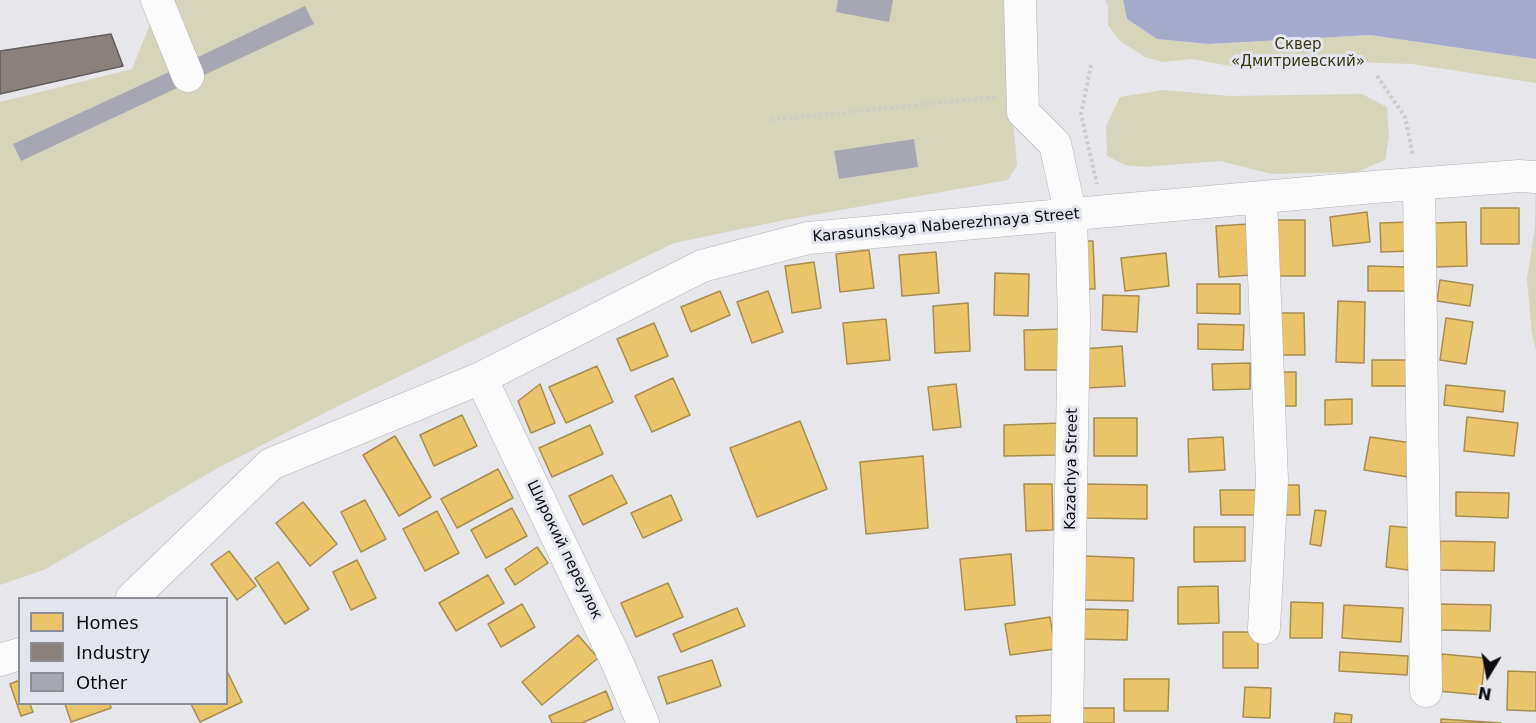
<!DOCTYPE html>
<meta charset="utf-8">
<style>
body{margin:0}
#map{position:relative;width:1536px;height:723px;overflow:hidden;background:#e6e6eb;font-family:"DejaVu Sans",sans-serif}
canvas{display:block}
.legend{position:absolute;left:18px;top:597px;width:210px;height:108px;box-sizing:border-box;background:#e3e5ee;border:2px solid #8d8f95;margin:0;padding:8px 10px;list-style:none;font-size:18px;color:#0d0d10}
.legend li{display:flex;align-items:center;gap:12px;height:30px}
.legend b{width:30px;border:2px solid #8d8f95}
.north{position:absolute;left:1458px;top:645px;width:60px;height:60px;-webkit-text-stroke:4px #e3e5ee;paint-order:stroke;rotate:190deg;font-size:16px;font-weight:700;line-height:24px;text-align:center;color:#0d0d10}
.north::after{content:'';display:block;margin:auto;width:21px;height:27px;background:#0d0d10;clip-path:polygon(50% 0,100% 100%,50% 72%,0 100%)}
</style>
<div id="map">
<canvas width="1536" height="723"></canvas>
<ul class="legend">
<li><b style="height:16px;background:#e9c46a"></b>Homes</li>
<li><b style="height:16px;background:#8a817c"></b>Industry</li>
<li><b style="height:16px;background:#a6a7b2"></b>Other</li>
</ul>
<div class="north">N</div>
</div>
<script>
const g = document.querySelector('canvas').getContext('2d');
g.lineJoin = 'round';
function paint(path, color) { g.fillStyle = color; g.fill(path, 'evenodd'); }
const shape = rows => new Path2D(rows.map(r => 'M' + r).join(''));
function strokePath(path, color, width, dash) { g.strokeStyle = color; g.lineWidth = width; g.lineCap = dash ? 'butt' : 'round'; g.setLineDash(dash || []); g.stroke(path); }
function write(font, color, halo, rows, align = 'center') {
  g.font = font + ' "DejaVu Sans",sans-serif'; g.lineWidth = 6; g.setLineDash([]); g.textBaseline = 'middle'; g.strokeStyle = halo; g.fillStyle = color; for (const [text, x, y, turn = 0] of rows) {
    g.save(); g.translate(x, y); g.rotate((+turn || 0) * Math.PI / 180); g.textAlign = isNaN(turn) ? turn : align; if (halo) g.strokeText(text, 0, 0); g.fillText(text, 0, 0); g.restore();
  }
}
paint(shape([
 [160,0,1003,0,1017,165,1008,180,785,220,674,243,332,409,216,469,46,569,0,585,0,102,132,69],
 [1105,0,1123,0,1127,19,1157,39,1209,44,1370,35,1536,59,1536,83,1412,64,1347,62,1298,69,1247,69,1192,59,1163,62,1145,57,1120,41,1108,25,1108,6],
 [1163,90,1230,96,1362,94,1387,107,1389,137,1385,160,1357,172,1272,174,1220,161,1145,167,1125,165,1107,156,1106,126,1120,97],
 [1536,157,1536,350,1532,334,1527,279,1535,227]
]), '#d7d4bc');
paint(shape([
 [1123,0,1536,0,1536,59,1370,35,1209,44,1157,39,1127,19]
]), '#a5aacc');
const homes = shape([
 [1481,208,1519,208,1519,244,1481,244,1481,208],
 [1367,212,1370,242,1333,246,1330,217,1367,212],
 [1275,220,1305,220,1305,276,1275,276,1275,220],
 [1411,222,1412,251,1381,252,1380,223,1411,222],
 [1466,222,1467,266,1436,267,1435,223,1466,222],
 [1249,224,1253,275,1219,277,1216,226,1249,224],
 [1083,241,1093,241,1095,289,1085,289,1083,241],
 [869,250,874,288,840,292,836,254,869,250],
 [936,252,939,293,902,296,899,255,936,252],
 [1166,253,1169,286,1125,291,1121,258,1166,253],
 [814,262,821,308,792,313,785,266,814,262],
 [1368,266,1409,267,1409,291,1368,291,1368,266],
 [995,273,1029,274,1028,316,994,315,995,273],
 [1440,280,1473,285,1470,306,1437,301,1440,280],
 [1197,284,1240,284,1240,314,1197,313,1197,284],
 [720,291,730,315,691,332,681,307,720,291],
 [768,291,783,332,752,343,737,302,768,291],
 [1103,295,1139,296,1137,332,1102,330,1103,295],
 [1338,301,1365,302,1364,363,1336,362,1338,301],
 [968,303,970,351,935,353,933,306,968,303],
 [1278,313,1304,313,1305,355,1279,355,1278,313],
 [1446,318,1473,322,1466,364,1440,360,1446,318],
 [886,319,890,360,847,364,843,323,886,319],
 [654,323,668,356,631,371,617,339,654,323],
 [1198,324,1244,325,1243,350,1198,349,1198,324],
 [1065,329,1066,370,1025,370,1024,330,1065,329],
 [1122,346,1125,386,1086,388,1083,349,1122,346],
 [1372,360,1408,360,1408,386,1372,386,1372,360],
 [1250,363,1250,389,1213,390,1212,364,1250,363],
 [597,366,613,402,566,423,549,387,597,366],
 [1279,372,1296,372,1296,406,1279,406,1279,372],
 [673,378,690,415,652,432,635,396,673,378],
 [540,384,555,423,531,433,518,401,540,384],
 [956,384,961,427,933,430,928,387,956,384],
 [1446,385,1505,391,1503,412,1444,405,1446,385],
 [1352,399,1352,424,1325,425,1325,400,1352,399],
 [462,415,477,446,434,466,420,435,462,415],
 [1467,417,1518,423,1514,456,1464,451,1467,417],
 [1094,418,1137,418,1137,456,1094,456,1094,418],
 [800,421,827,489,757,517,730,448,800,421],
 [1060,423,1061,455,1004,456,1004,425,1060,423],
 [590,425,603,454,552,477,539,448,590,425],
 [395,436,431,497,399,516,363,455,395,436],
 [1223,437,1225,470,1189,472,1188,439,1223,437],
 [1370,437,1419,444,1414,478,1364,470,1370,437],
 [923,456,928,528,866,534,860,462,923,456],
 [498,469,513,498,457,528,441,499,498,469],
 [612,475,627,503,583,525,569,496,612,475],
 [1024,484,1052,484,1053,530,1026,531,1024,484],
 [1086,484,1147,485,1147,519,1086,518,1086,484],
 [1284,485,1299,485,1300,515,1284,515,1284,485],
 [1220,490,1257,490,1257,515,1221,515,1220,490],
 [1456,492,1509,493,1508,518,1456,516,1456,492],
 [671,495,682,520,643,538,631,513,671,495],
 [365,500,386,539,361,552,341,512,365,500],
 [303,502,337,544,310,566,276,523,303,502],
 [512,508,527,536,486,558,471,530,512,508],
 [1315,510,1326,511,1321,546,1310,544,1315,510],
 [437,511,459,553,425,571,403,529,437,511],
 [1390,526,1412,528,1408,570,1386,567,1390,526],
 [1194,527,1245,527,1245,561,1194,562,1194,527],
 [1440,541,1495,542,1494,571,1439,570,1440,541],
 [537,547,548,563,515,585,505,569,537,547],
 [229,551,256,586,237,600,211,564,229,551],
 [1011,554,1015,605,965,610,960,559,1011,554],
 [1085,556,1134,558,1133,601,1084,600,1085,556],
 [357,560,376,598,351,610,333,572,357,560],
 [278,562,309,609,285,624,255,578,278,562],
 [488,575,504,603,456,631,439,603,488,575],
 [668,583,683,617,636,637,621,603,668,583],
 [1218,586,1219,623,1178,624,1178,587,1218,586],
 [1291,602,1323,603,1322,638,1290,638,1291,602],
 [522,604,535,627,501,647,488,624,522,604],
 [1439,604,1491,605,1490,631,1439,630,1439,604],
 [1344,605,1403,608,1401,642,1342,638,1344,605],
 [737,608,745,626,681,652,673,634,737,608],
 [1083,609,1128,610,1127,640,1083,639,1083,609],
 [1050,617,1055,649,1010,655,1005,624,1050,617],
 [1223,632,1258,632,1258,668,1223,668,1223,632],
 [578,635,598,658,542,705,522,682,578,635],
 [1340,652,1408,656,1407,675,1339,671,1340,652],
 [1442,654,1485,658,1481,695,1438,691,1442,654],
 [712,660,721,686,667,704,658,677,712,660],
 [226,669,242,702,200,722,191,704,226,704,226,669],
 [1508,671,1536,672,1536,711,1507,710,1508,671],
 [1124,679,1169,679,1168,711,1124,711,1124,679],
 [20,680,20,704,30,704,33,712,21,716,10,684,20,680],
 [1245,687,1271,688,1270,718,1243,717,1245,687],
 [606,691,613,709,582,723,552,723,549,716,606,691],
 [65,704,110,704,111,708,71,722,65,704],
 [1076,708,1114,708,1114,723,1076,723,1076,708],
 [1335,713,1352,715,1351,723,1334,723,1335,713],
 [1057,715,1057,723,1017,723,1016,716,1057,715],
 [1441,719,1501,723,1441,723,1441,719]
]);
paint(homes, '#e9c46a');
strokePath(homes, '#a78d4f', 1.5);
const industry = shape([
 [111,34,123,66,0,94,0,51,111,34]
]);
paint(industry, '#8a817c');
strokePath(industry, '#645e5c', 1.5);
paint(shape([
 [838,0,893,0,889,22,836,12],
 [305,6,314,24,204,75,196,58],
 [169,72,177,88,21,161,13,144],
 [914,139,918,167,839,179,834,151]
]), '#a6a7b2');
const minor = shape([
 [157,0,188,76],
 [1020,0,1023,112,1055,144,1071,216,1074,319,1067,723],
 [1419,184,1426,691],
 [1261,199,1272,480,1264,628],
 [481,378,618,664,643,723],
 [132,598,271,464,481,378,702,266,808,238,1374,187,1519,176,1536,177],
 [0,660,20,654]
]);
strokePath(minor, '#b3b3b7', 33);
strokePath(shape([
 [1091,65,1081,114,1097,184],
 [1377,76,1405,117,1413,156],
 [771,120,995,97]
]), '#cccccd', 4, [3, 3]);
strokePath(minor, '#fbfbfc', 32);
write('15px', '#3c380f', '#e3e5ee', [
 ["Сквер",1298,45],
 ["«Дмитриевский»",1298,62]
]);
write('15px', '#0d0d10', '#e3e5ee', [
 ["Karasunskaya Naberezhnaya Street",946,226,-5],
 ["Kazachya Street",1072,469,-89],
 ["Широкий переулок",564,550,64]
]);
</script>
